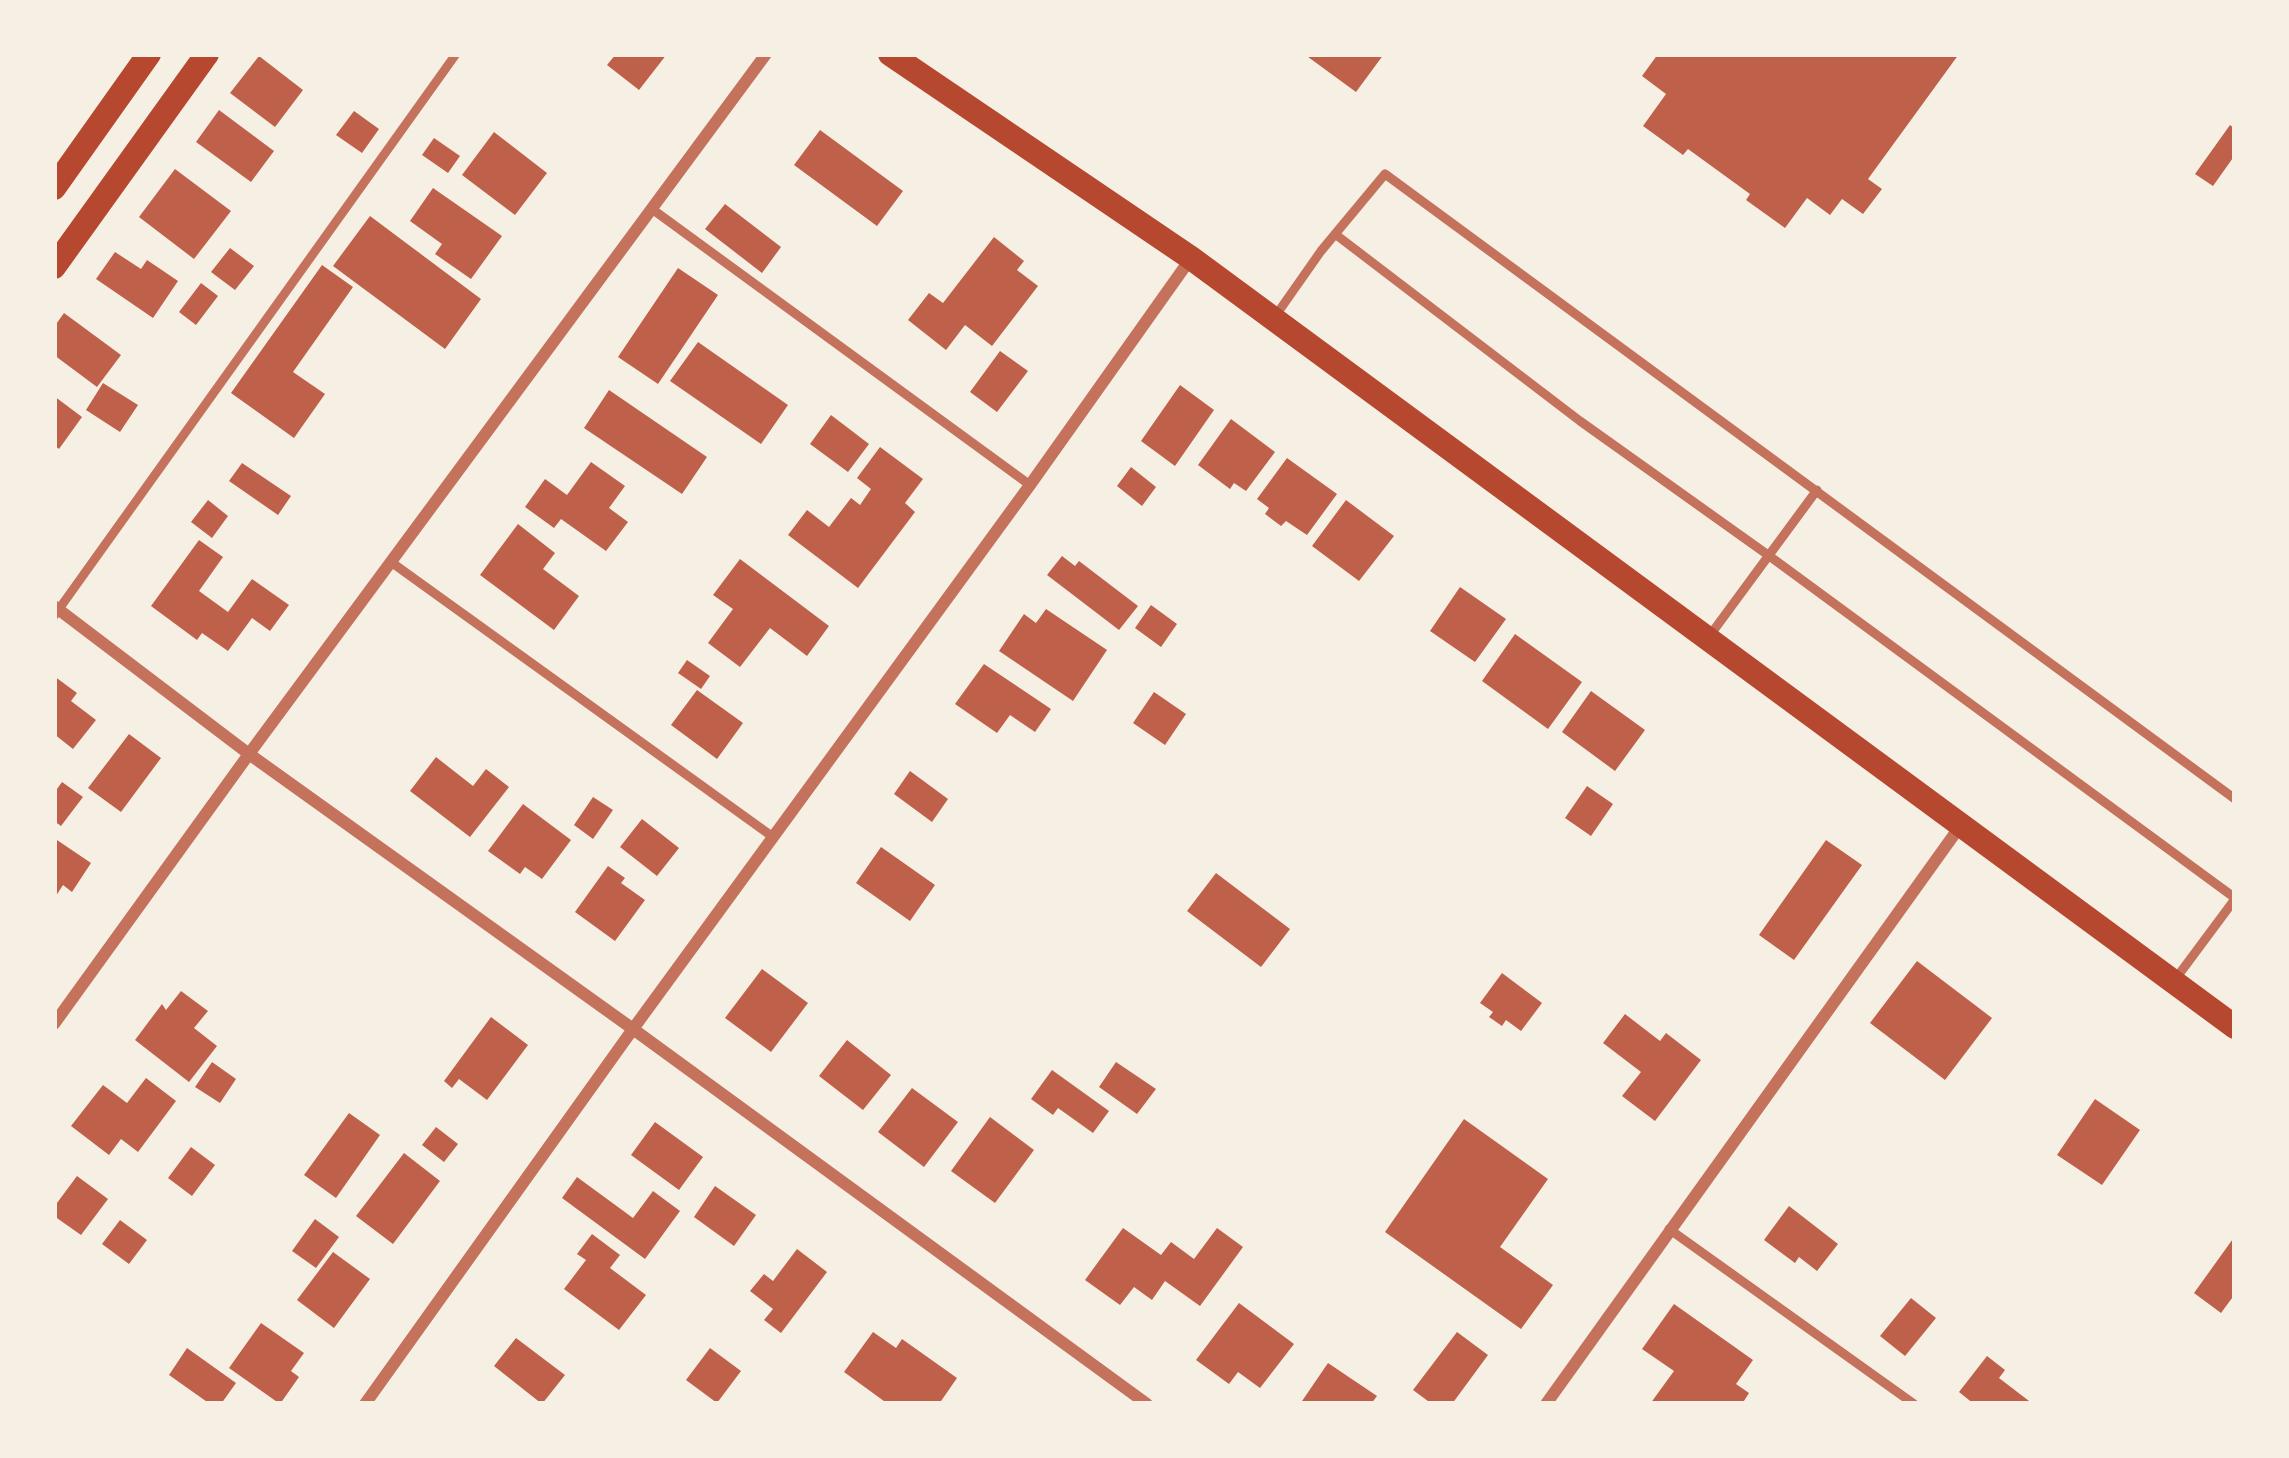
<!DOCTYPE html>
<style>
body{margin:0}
#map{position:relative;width:2289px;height:1458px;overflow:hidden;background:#f6efe4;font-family:Cabin,sans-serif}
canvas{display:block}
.frame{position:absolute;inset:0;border:57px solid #f6efe4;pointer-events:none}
</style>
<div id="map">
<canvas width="2289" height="1458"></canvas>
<div class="frame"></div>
</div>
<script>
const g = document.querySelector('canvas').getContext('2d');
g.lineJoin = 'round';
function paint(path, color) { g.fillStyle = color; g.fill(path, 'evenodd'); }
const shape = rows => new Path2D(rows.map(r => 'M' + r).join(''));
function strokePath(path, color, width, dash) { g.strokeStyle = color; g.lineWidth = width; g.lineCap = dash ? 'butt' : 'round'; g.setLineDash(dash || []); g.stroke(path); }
paint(shape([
 [616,54,667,54,639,90,607,65],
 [1304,54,1384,54,1356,92],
 [1658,54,1959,54,1868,179,1882,189,1863,214,1842,199,1830,215,1807,198,1785,228,1746,200,1750,194,1688,149,1683,155,1643,126,1666,94,1642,76],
 [259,56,303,90,275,127,230,93],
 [219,110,274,151,251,182,196,142],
 [354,111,379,129,362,153,336,135],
 [2230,125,2235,129,2235,155,2213,186,2195,174],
 [820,130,903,191,877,226,794,165],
 [494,132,547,173,515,215,462,175],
 [434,138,460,156,448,173,422,155],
 [175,169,231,211,194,259,139,217],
 [433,188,502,236,471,279,435,254,442,244,410,221],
 [725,204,781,247,762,273,705,229],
 [370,216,481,299,445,349,333,266],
 [994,237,1024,261,1017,270,1038,286,992,346,965,325,946,350,908,320,929,293,943,303],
 [230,248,254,266,235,290,211,272],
 [115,252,141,269,147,260,178,281,153,318,96,279],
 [322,265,353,287,293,372,325,394,294,438,231,393],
 [678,268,718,295,658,384,618,357],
 [201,283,218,296,196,325,179,312],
 [64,313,121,355,97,387,54,355,54,327],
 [698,342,788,405,761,444,670,381],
 [1000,351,1028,371,997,412,970,392],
 [103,383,138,405,120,432,86,410],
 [1180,385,1214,410,1175,466,1141,441],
 [609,390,707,457,682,494,584,428],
 [54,396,82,417,59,449,54,445],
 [831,415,869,444,848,472,810,444],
 [1231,419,1275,452,1246,491,1234,483,1230,489,1198,465],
 [880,447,923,479,905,503,915,512,858,588,788,535,807,510,829,527,851,498,860,505,871,489,857,478],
 [1287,458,1337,494,1307,535,1286,521,1281,526,1265,514,1269,508,1257,499],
 [591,462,625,486,609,508,628,522,606,551,561,519,554,528,525,507,545,479,567,495],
 [242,463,291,496,278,515,229,481],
 [1131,467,1156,487,1142,506,1117,486],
 [208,500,228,516,212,538,191,522],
 [1346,500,1394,536,1359,581,1312,546],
 [518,524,555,553,543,569,579,596,554,630,480,575],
 [199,540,223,557,199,591,228,612,252,579,289,605,270,631,252,618,228,651,202,633,197,640,151,606],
 [1062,556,1075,566,1079,561,1138,606,1119,630,1047,575],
 [740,559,829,626,807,656,770,628,740,667,708,643,733,609,713,595],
 [1460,587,1506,619,1475,662,1430,631],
 [1151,605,1177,624,1161,647,1135,628],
 [1046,609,1107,650,1073,701,999,651,1024,614,1036,623],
 [1515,634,1582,682,1548,729,1482,681],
 [687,660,710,676,701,689,678,673],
 [984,664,1051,709,1035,732,1010,715,997,733,955,704],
 [54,676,77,693,71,701,96,720,73,749,54,734],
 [697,690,743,723,717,759,671,725],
 [1591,691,1645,730,1615,771,1562,732],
 [1154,692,1186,714,1165,745,1133,723],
 [129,734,161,758,121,812,88,788],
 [436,757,473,786,486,769,509,787,470,837,410,791],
 [910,771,948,799,932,822,894,794],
 [62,782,83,797,61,826,54,821,54,793],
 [1587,786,1613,804,1591,836,1565,818],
 [593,797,613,810,593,839,574,825],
 [523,804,571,840,542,879,525,867,520,874,488,851],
 [642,819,679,848,657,876,620,847],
 [54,838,91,863,72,892,63,885,54,899],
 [1826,840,1862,865,1794,960,1759,935],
 [881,847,935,885,910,921,856,883],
 [608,866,625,878,621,883,645,900,615,941,575,912],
 [1216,873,1290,929,1261,967,1187,911],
 [1917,961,1992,1018,1945,1080,1870,1023],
 [762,969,808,1003,771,1052,725,1018],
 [1502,973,1542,1003,1521,1031,1506,1020,1502,1026,1489,1017,1493,1012,1480,1003],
 [181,991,208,1011,194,1028,217,1046,189,1082,135,1040,162,1004,166,1010],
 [1625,1014,1660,1041,1666,1033,1701,1060,1655,1121,1622,1096,1641,1072,1603,1043],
 [491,1017,528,1045,487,1100,459,1079,452,1088,444,1081],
 [847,1040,891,1075,863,1110,819,1076],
 [212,1062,236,1079,220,1103,195,1087],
 [1116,1062,1156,1089,1137,1114,1099,1087],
 [1052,1070,1109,1111,1093,1133,1058,1108,1053,1115,1031,1099],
 [146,1078,176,1101,138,1152,121,1139,109,1155,71,1126,103,1085,127,1103],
 [912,1088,958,1122,924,1167,878,1132],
 [2095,1099,2140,1130,2102,1185,2057,1155],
 [349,1113,380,1135,336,1198,304,1175],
 [990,1117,1034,1150,995,1203,951,1171],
 [1464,1119,1548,1179,1500,1247,1553,1285,1521,1329,1385,1232],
 [655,1122,703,1157,679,1190,631,1155],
 [436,1127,458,1144,444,1162,422,1145],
 [191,1147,215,1165,192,1196,168,1178],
 [404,1153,440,1181,393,1244,356,1216],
 [77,1176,108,1199,81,1235,54,1216,54,1207],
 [577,1177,633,1218,653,1191,680,1211,645,1259,562,1198],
 [715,1186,756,1215,734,1246,694,1217],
 [1789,1206,1838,1244,1817,1271,1799,1257,1795,1263,1764,1240],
 [315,1219,339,1237,316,1268,292,1251],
 [120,1220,147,1240,129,1264,102,1244],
 [1123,1228,1161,1255,1171,1242,1194,1259,1217,1228,1243,1247,1200,1306,1165,1281,1152,1300,1134,1287,1120,1305,1085,1280],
 [592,1234,620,1255,610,1268,646,1295,619,1330,564,1289,586,1260,577,1254],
 [2235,1236,2235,1294,2221,1313,2194,1293],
 [797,1249,827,1272,781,1333,764,1320,773,1309,750,1291,764,1274,773,1281],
 [333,1252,370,1279,334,1328,297,1300],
 [1911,1298,1936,1318,1905,1356,1880,1336],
 [1239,1303,1294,1344,1260,1388,1238,1372,1229,1384,1196,1360],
 [1674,1304,1753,1360,1736,1384,1749,1393,1742,1404,1650,1404,1674,1371,1642,1349],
 [261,1323,304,1353,291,1371,299,1377,280,1404,229,1368],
 [873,1332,896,1348,902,1339,957,1378,939,1404,888,1404,844,1372],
 [1457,1332,1488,1355,1452,1404,1432,1404,1413,1390],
 [516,1338,565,1375,542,1404,494,1366],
 [187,1348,236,1383,221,1404,210,1404,169,1375],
 [710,1348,741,1371,717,1403,686,1380],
 [1987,1356,2005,1370,1999,1378,2033,1404,1974,1404,1959,1392],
 [1328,1363,1377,1396,1371,1404,1300,1404]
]), '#bf614a');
strokePath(shape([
 [652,209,1030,485],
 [1335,234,1580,421,1768,555,2235,898],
 [1274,318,1321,251,1385,174,2235,799],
 [391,562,773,837],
 [54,616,456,54],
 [1708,638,1817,490],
 [2177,977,2235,899],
 [1669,1229,1914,1404]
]), '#c5725c', 9);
strokePath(shape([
 [54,606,249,754,633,1029,1147,1404],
 [54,1024,249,754,766,54],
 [365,1404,633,1029,1030,485,1191,258],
 [1546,1404,1961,825]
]), '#c5725c', 12);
strokePath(shape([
 [890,54,1191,258,2235,1027],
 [54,188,149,54],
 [54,267,207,54]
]), '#b5482f', 24);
</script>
